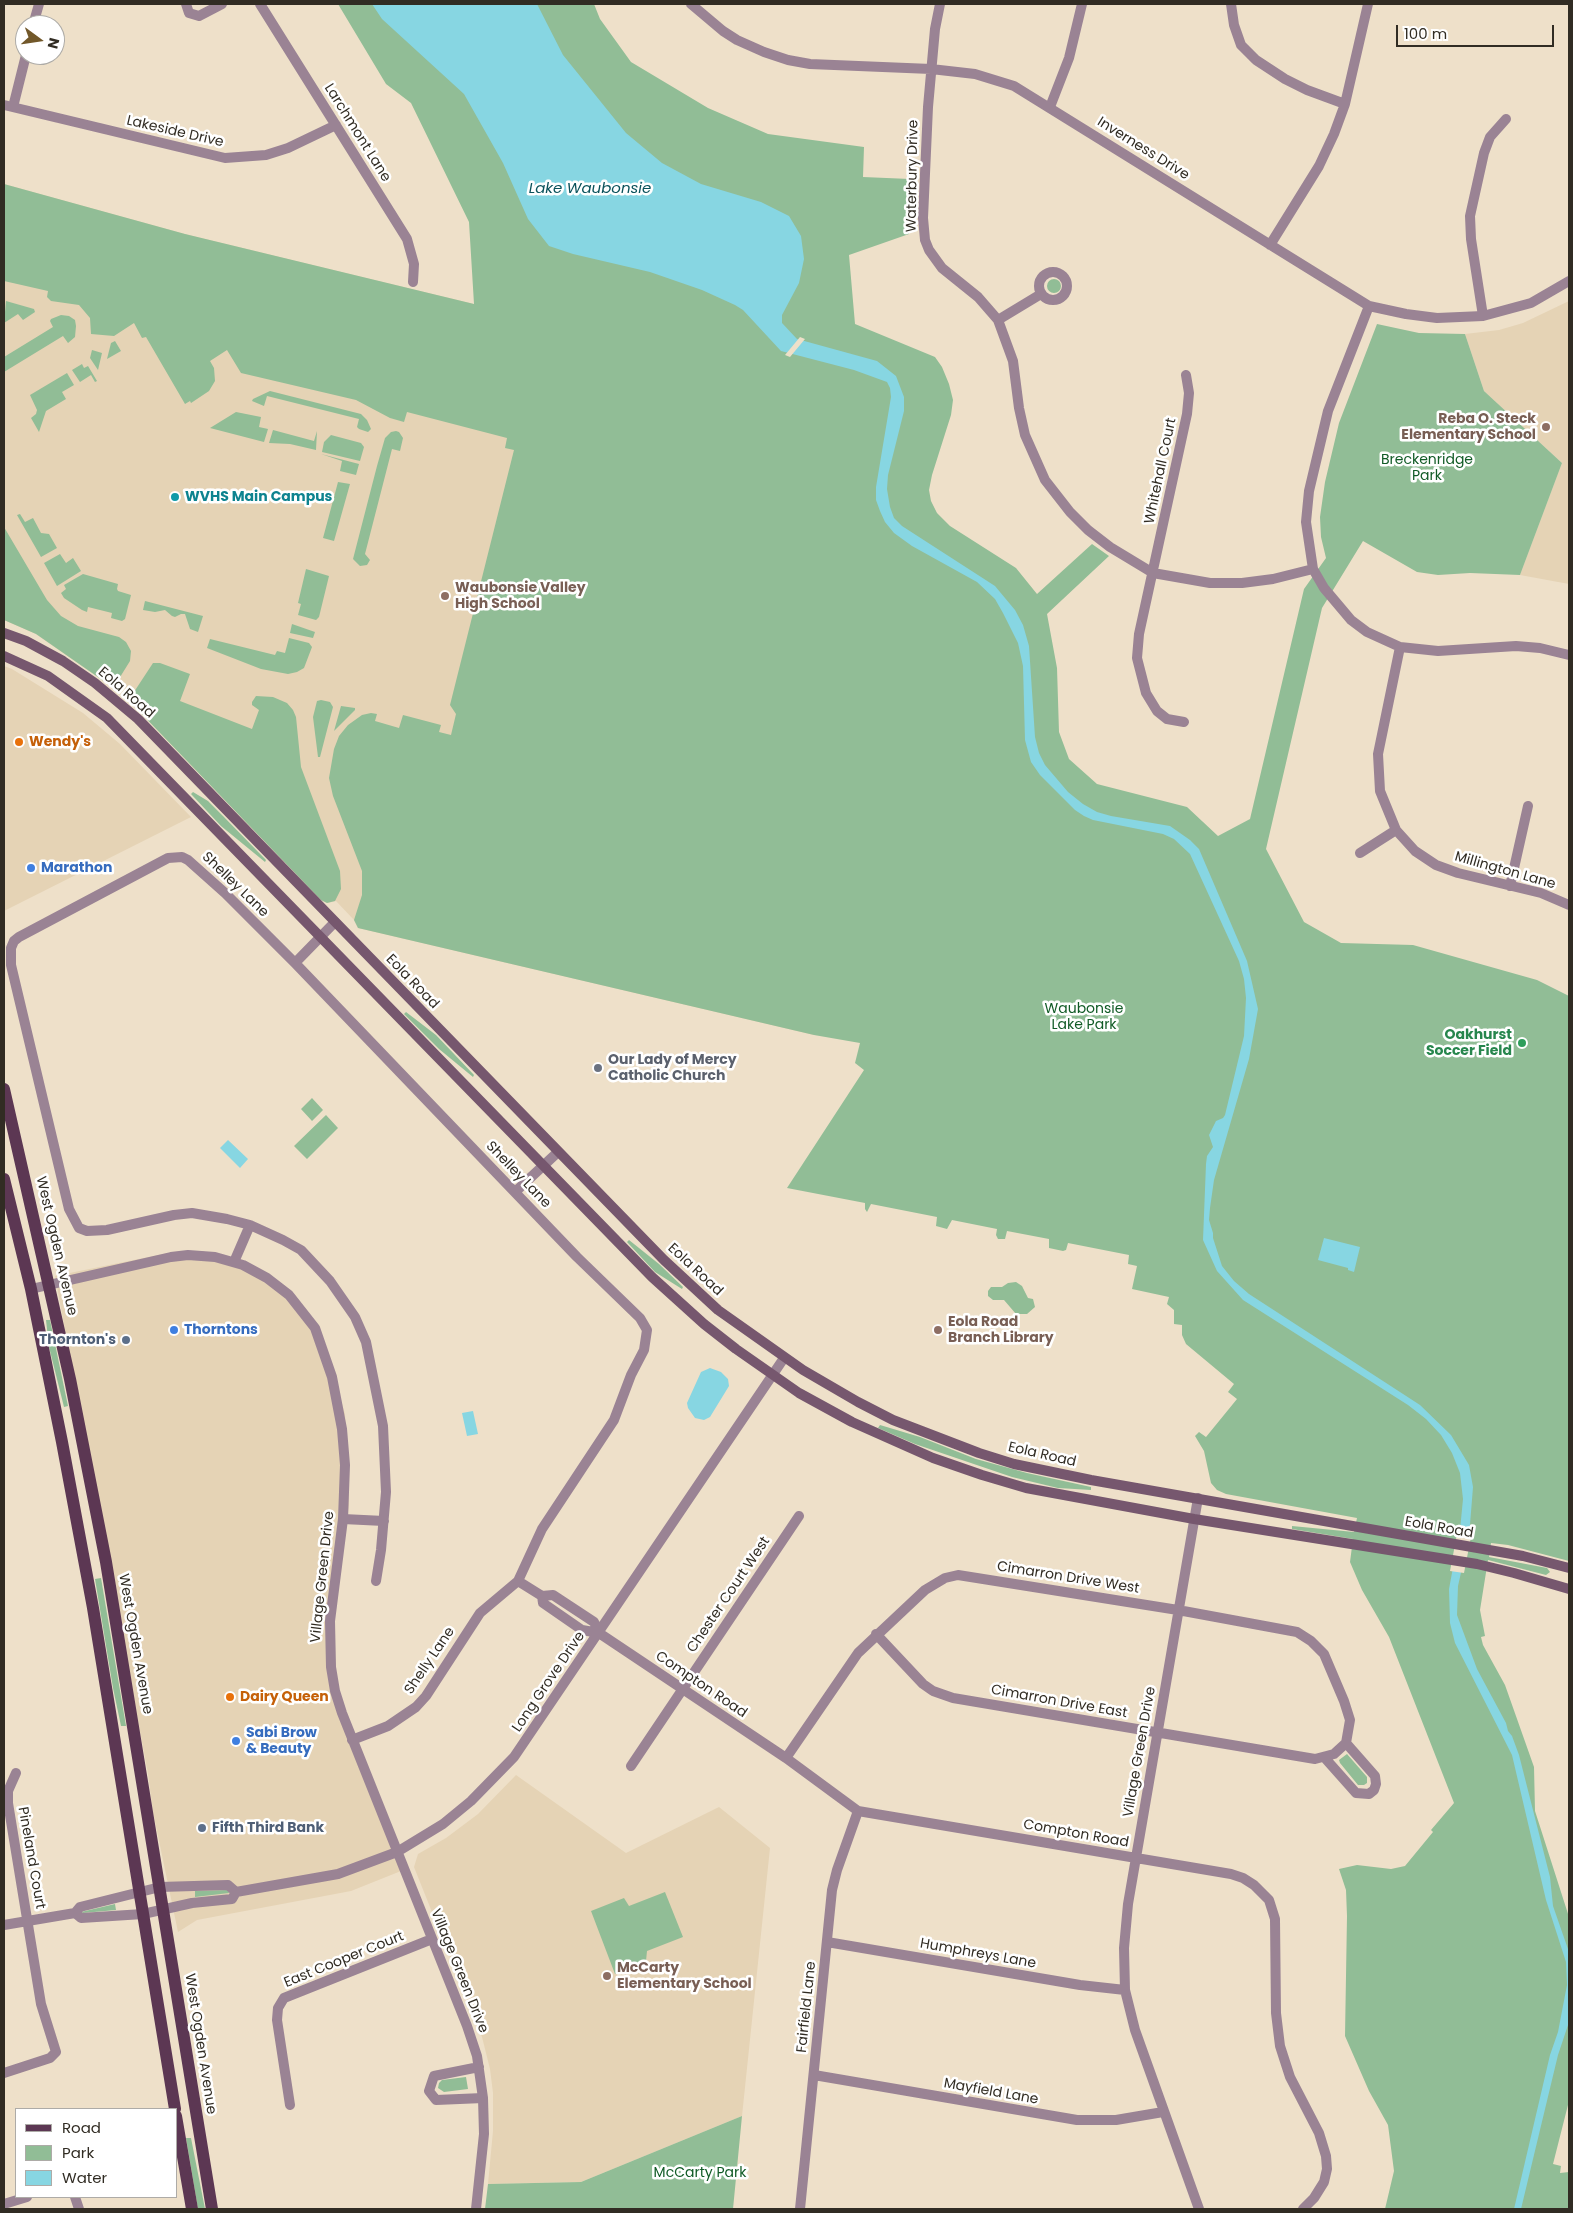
<!DOCTYPE html>
<style>
body{margin:0}
#map{position:relative;width:1573px;height:2213px;overflow:hidden;background:#eee0c9;font-family:Poppins,sans-serif}
canvas{display:block}
.frame{position:absolute;inset:0;border:5px solid #312c23;pointer-events:none}
.legend{position:absolute;left:15px;top:2108px;width:162px;height:90px;box-sizing:border-box;background:#fff;border:1px solid #adaba7;margin:0;padding:6px 9px;list-style:none;font-size:15px;color:#312c23}
.legend li{display:flex;align-items:center;gap:10px;height:25px}
.legend b{width:25px;border:1px solid #adaba7}
.north{position:absolute;left:15px;top:15px;width:50px;height:50px;box-sizing:border-box;background:#fff;border:1px solid #adaba7;border-radius:50%;rotate:104deg;font-size:14px;font-weight:700;line-height:20px;text-align:center;color:#312c23}
.north::after{content:'';display:block;margin:auto;width:18px;height:22px;background:#72582a;clip-path:polygon(50% 0,100% 100%,50% 72%,0 100%)}
.scale{position:absolute;left:1396px;top:25px;width:158px;height:22px;box-sizing:border-box;border:2px solid #312c23;border-top:0;padding-left:6px;font-size:15px;line-height:18px;white-space:nowrap;color:#312c23;-webkit-text-stroke:4px #fff;paint-order:stroke}
</style>
<div id="map">
<canvas width="1573" height="2213"></canvas>
<div class="frame"></div>
<ul class="legend">
<li><b style="height:6px;background:#5c3753"></b>Road</li>
<li><b style="height:14px;background:#91bd96"></b>Park</li>
<li><b style="height:14px;background:#87d6e2"></b>Water</li>
</ul>
<div class="north">N</div>
<div class="scale">100 m</div>
</div>
<script>
const g = document.querySelector('canvas').getContext('2d');
g.lineJoin = 'round';
function paint(path, color) { g.fillStyle = color; g.fill(path, 'evenodd'); }
const shape = rows => new Path2D(rows.map(r => 'M' + r).join(''));
function strokePath(path, color, width, dash) { g.strokeStyle = color; g.lineWidth = width; g.lineCap = dash ? 'butt' : 'round'; g.setLineDash(dash || []); g.stroke(path); }
function write(font, color, halo, rows, align = 'center') {
  g.font = font + ' Poppins,sans-serif'; g.lineWidth = 5; g.setLineDash([]); g.textBaseline = 'middle'; g.strokeStyle = halo; g.fillStyle = color; for (const [text, x, y, turn = 0] of rows) {
    g.save(); g.translate(x, y); g.rotate((+turn || 0) * Math.PI / 180); g.textAlign = isNaN(turn) ? turn : align; if (halo) g.strokeText(text, 0, 0); g.fillText(text, 0, 0); g.restore();
  }
}
paint(shape([
 [4,184,185,234,474,304,814,1035,358,928,354,920,336,901,327,903,321,900,136,708,131,695,117,682,105,682,36,634,4,620],
 [1569,301,1569,584,1520,575,1562,463,1484,391,1465,334,1499,330,1523,323],
 [4,666,12,669,83,713,120,744,191,817,4,911],
 [202,1251,270,1277,323,1338,345,1414,349,1505,333,1621,332,1666,343,1714,406,1869,351,1891,197,1920,178,1932,153,1812,148,1774,55,1276,173,1252],
 [516,1775,626,1853,719,1807,770,1848,742,2116,581,2182,488,2184,493,2131,493,2093,490,2069,482,2037,414,1867,418,1854,446,1838,478,1814]
]), '#e5d3b5');
paint(shape([
 [338,4,594,4,600,19,631,62,708,108,768,134,864,147,863,177,910,179,909,234,849,255,855,324,935,357,942,367,949,384,953,400,951,415,932,475,929,490,931,501,937,513,950,526,1016,568,1037,594,1092,544,1109,556,1047,614,1057,668,1059,732,1069,759,1097,784,1187,807,1218,836,1250,819,1304,589,1326,558,1321,537,1320,517,1325,482,1339,423,1377,324,1419,333,1465,334,1484,391,1562,463,1520,575,1470,573,1438,575,1417,572,1363,541,1322,608,1266,849,1304,922,1341,943,1413,945,1537,980,1569,996,1569,1561,1508,1545,1491,1543,1489,1557,1547,1568,1550,1572,1546,1575,1488,1560,1480,1610,1485,1636,1481,1637,1483,1645,1505,1685,1534,1767,1535,1811,1569,1917,1569,2101,1553,2164,1561,2166,1560,2173,1569,2172,1569,2209,1385,2209,1394,2171,1388,2125,1369,2091,1345,2036,1347,1916,1346,1890,1339,1869,1357,1865,1391,1869,1405,1866,1433,1832,1431,1830,1454,1803,1389,1637,1362,1590,1350,1562,1353,1539,1292,1529,1292,1526,1354,1532,1357,1518,1226,1494,1217,1490,1211,1483,1204,1451,1195,1436,1199,1432,1206,1437,1237,1399,1228,1392,1234,1384,1186,1344,1182,1335,1182,1325,1174,1324,1174,1310,1167,1304,1169,1297,1132,1289,1137,1266,1128,1264,1129,1255,1068,1243,1066,1250,1063,1251,1049,1248,1049,1239,1007,1231,1005,1239,998,1239,996,1235,997,1229,952,1220,947,1229,936,1226,937,1217,871,1204,867,1212,865,1209,865,1203,787,1188,864,1070,855,1063,860,1043,814,1035,358,928,354,920,362,895,362,871,333,796,329,778,334,749,339,736,348,725,362,715,371,713,377,714,375,721,399,728,403,715,441,725,439,732,451,735,456,714,450,705,514,450,505,448,507,438,407,412,404,422,390,418,356,400,241,373,227,350,210,361,214,368,215,381,209,391,191,403,190,401,185,404,146,337,142,338,134,323,114,336,91,334,90,318,79,305,51,301,47,297,48,291,4,281,4,184,185,234,474,304,469,222,411,103,386,84],
 '1047 286a7 7 0 1 1 14 0a7 7 0 1 1-14 0Z',
 [6,301,34,309,35,312,23,320,18,314,4,323],
 [61,315,69,316,75,320,76,326,75,337,68,343,63,336,4,372,4,357,53,327,50,321,51,319],
 [115,341,121,351,107,359,111,343],
 [92,350,102,353,98,370,90,358],
 [82,364,84,368,88,366,97,381,95,382,91,375,80,382,72,370],
 [67,373,74,385,62,392,66,399,46,411,39,432,31,418,36,414,37,410,30,395],
 [270,391,361,414,367,420,371,429,368,432,359,429,357,427,359,419,267,396,264,406,252,401,253,399],
 [236,412,261,417,259,427,268,429,264,442,210,428],
 [273,430,314,441,317,431,316,450,290,444,269,443],
 [396,431,399,432,403,438,400,451,392,449,365,554,370,560,367,565,360,566,353,559,377,466,385,438,391,432],
 [331,435,361,443,364,447,360,461,322,452,324,442],
 [321,454,359,464,356,475,340,471,342,461],
 [338,482,350,484,334,541,323,538],
 [20,514,25,522,33,518,41,533,49,534,57,548,41,557,17,515],
 [4,527,47,600,61,616,78,626,119,637,126,642,131,651,130,661,117,682,105,682,36,634,4,620],
 [60,554,66,563,73,558,81,571,57,586,44,563],
 [306,569,329,576,319,617,316,620,298,615,301,604,298,603],
 [83,574,118,584,117,589,118,591,131,595,125,619,122,621,111,618,112,613,88,607,87,612,82,610,64,598,61,593,66,589,64,585],
 [145,601,203,616,198,632,190,629,185,614,181,614,175,617,172,616,165,610,155,612,143,610],
 [292,624,315,632,313,638,290,633],
 [289,638,309,643,312,647,304,668,297,672,288,674,261,669,207,648,210,639,275,655,277,651,285,653],
 [153,663,160,663,190,674,180,701,252,729,259,710,252,705,252,702,256,696,273,697,287,703,293,710,296,717,301,767,340,871,341,889,335,901,327,903,321,900,136,708,132,695],
 [321,700,330,702,333,707,320,757,318,757,313,717,317,701],
 [341,706,355,708,355,710,334,731],
 [193,792,208,801,223,816,266,860,265,862,221,826,191,794],
 [406,1012,436,1035,474,1075,473,1077,439,1049,404,1014],
 [312,1098,323,1110,312,1121,301,1109],
 [326,1115,338,1128,307,1159,294,1146],
 [629,1240,659,1264,683,1287,682,1289,655,1272,627,1242],
 [1016,1282,1022,1286,1028,1298,1033,1299,1035,1307,1027,1314,1016,1314,1004,1300,993,1300,988,1296,988,1291,991,1287,1002,1287,1008,1283],
 [46,1320,50,1320,68,1406,64,1407,49,1347],
 [880,1425,920,1437,976,1459,1027,1473,1091,1487,1091,1490,1058,1488,1012,1477,915,1444,878,1428],
 [101,1578,126,1726,121,1726,113,1688,95,1579],
 [1347,1754,1367,1777,1367,1783,1364,1785,1358,1785,1340,1763,1339,1760],
 [228,1890,229,1893,195,1897,195,1891],
 [665,1892,683,1937,647,1951,646,1961,615,1974,591,1911,624,1898,629,1906],
 [115,1904,116,1910,83,1913,81,1912],
 [466,2077,468,2089,444,2092,438,2088,439,2083,442,2080],
 [742,2116,733,2209,485,2209,488,2184,581,2182],
 [186,2138,191,2138,205,2209,198,2209]
]), '#91bd96');
paint(shape([
 [372,4,537,4,563,55,626,133,662,163,701,184,761,202,789,216,801,236,804,259,799,283,782,315,782,323,797,339,877,361,896,376,904,397,904,411,888,475,887,489,890,507,894,518,902,526,995,586,1015,610,1023,625,1029,646,1035,737,1039,753,1045,765,1068,792,1083,804,1097,812,1111,816,1170,826,1190,840,1199,849,1247,961,1258,1009,1249,1059,1214,1180,1210,1208,1209,1220,1213,1233,1213,1238,1222,1266,1234,1281,1249,1294,1420,1405,1451,1435,1469,1465,1473,1487,1469,1537,1458,1586,1457,1615,1477,1669,1506,1723,1508,1731,1512,1736,1519,1755,1550,1877,1553,1906,1569,1952,1569,2022,1558,2055,1521,2209,1514,2209,1550,2055,1558,2032,1567,1985,1566,1962,1546,1900,1512,1755,1455,1643,1450,1623,1449,1589,1460,1530,1463,1499,1460,1473,1452,1453,1441,1435,1426,1419,1408,1405,1243,1300,1217,1271,1203,1240,1206,1164,1207,1156,1213,1147,1209,1135,1216,1121,1223,1118,1225,1115,1244,1036,1246,998,1244,979,1239,961,1190,854,1174,839,1163,834,1093,820,1084,816,1075,810,1040,775,1031,762,1025,740,1023,666,1018,643,1003,613,995,599,977,582,912,546,894,533,885,522,880,511,876,500,876,487,891,397,890,388,887,382,854,370,781,351,743,310,735,305,702,290,650,272,573,254,549,246,528,219,503,163,464,94,382,19],
 [228,1140,248,1159,240,1168,220,1148],
 [1324,1238,1360,1247,1354,1272,1348,1270,1348,1268,1318,1260],
 [710,1368,721,1372,728,1379,729,1386,710,1417,704,1420,695,1418,688,1408,687,1403,701,1372],
 [473,1411,478,1434,467,1436,462,1413]
]), '#87d6e2');
paint(shape([
 [800,337,805,339,790,357,785,355],
 [1457,1534,1471,1537,1464,1573,1450,1571]
]), '#eee0c9');
strokePath(shape([
 [186,4,189,13,199,16,222,4],
 [260,4,407,239,414,264,413,282],
 [691,4,723,31,737,40,764,52,788,60,810,64,931,69,975,74,1014,86,1369,306,1406,314,1437,318,1483,316,1531,303,1569,281],
 [940,4,935,29,928,107,923,218,925,240,929,250,942,268,978,297,998,320,1013,361,1019,408,1025,435,1045,480,1070,512,1088,530,1110,547,1153,573,1210,583,1242,583,1273,579,1313,569],
 [1231,4,1234,25,1241,45,1256,60,1285,79,1307,90,1345,104],
 [33,25,39,4],
 [4,105,225,158,266,155,288,148,336,125],
 [13,107,26,55],
 [1050,107,1069,58,1082,4],
 [1270,245,1319,166,1334,134,1345,104,1368,4],
 '1039 286a14 14 0 1 1 28 0a14 14 0 1 1-28 0Z',
 [1369,306,1328,411,1309,491,1306,522,1313,569,1324,588,1351,620,1367,632,1400,647,1438,651,1516,646,1540,648,1569,655],
 [1483,316,1471,239,1470,216,1484,153,1490,137,1506,119],
 [998,320,1041,294],
 [1400,647,1378,754,1380,791,1396,830,1415,851,1436,865,1458,873,1541,893,1569,905],
 [1184,722,1167,719,1157,711,1146,693,1137,658,1139,634,1187,414,1189,393,1186,375],
 [1360,853,1396,830],
 [1510,886,1528,806],
 [295,963,335,922],
 [515,1192,558,1152],
 [234,1262,250,1225],
 [31,1289,171,1257,188,1255,215,1257,243,1265,267,1278,289,1295,315,1328,332,1377,342,1429,345,1465,343,1519,330,1621,331,1667,335,1691,342,1713,467,2026,477,2056,483,2098,484,2134,476,2209],
 [1198,1498,1128,1904,1124,1948,1125,1990,1135,2030,1199,2209],
 [343,1519,384,1521],
 [518,1581,542,1596,553,1595,594,1622,599,1633,786,1758,858,1811,1231,1874,1243,1878,1254,1885,1269,1900,1275,1919,1276,2013,1280,2046,1290,2077,1319,2133,1326,2156,1327,2169,1324,2182,1314,2198,1303,2209],
 [542,1596,543,1603,582,1630,599,1633],
 [876,1634,923,1684,933,1691,953,1698,1315,1759,1334,1754,1346,1743],
 [352,1740,388,1726,416,1707,426,1696,480,1613,518,1581,542,1529,614,1420,631,1375,644,1350,647,1330,640,1318,577,1257,295,963,225,893,188,860,182,857,168,858,19,937,14,941,11,948,11,965,69,1209,79,1228,87,1231,107,1230,174,1215,192,1213,227,1219,250,1225,283,1240,301,1250,330,1281,355,1317,366,1342,383,1426,386,1492,381,1550,376,1581],
 [1324,1757,1356,1793,1369,1794,1374,1790,1376,1784,1375,1776,1346,1743],
 [786,1758,858,1653,925,1590,945,1578,958,1575,1178,1610,1297,1632,1311,1641,1324,1654,1344,1701,1350,1720,1346,1743],
 [631,1766,799,1516],
 [75,1913,81,1918,143,1914,192,1903,232,1899,236,1892],
 [4,1925,75,1913,80,1907,160,1887,228,1885,236,1892,338,1874,397,1852,443,1824,471,1801,514,1757,784,1358],
 [827,1942,1080,1985,1125,1990],
 [479,2067,434,2076,429,2091,436,2100,483,2098],
 [4,2073,50,2058,56,2052,41,2004,8,1803,8,1791,16,1773],
 [814,2075,1077,2120,1116,2120,1163,2112],
 [290,2105,277,2020,278,2008,284,1998,432,1939],
 [75,2197,79,2209],
 [4,2204,27,2197],
 [800,2209,832,1890,837,1870,858,1811]
]), '#9a8394', 10);
strokePath(shape([
 [4,633,26,641,63,661,95,683,138,719,664,1260,718,1310,803,1370,858,1402,893,1420,979,1453,1014,1464,1091,1480,1523,1556,1569,1568],
 [4,656,48,676,107,718,652,1277,704,1324,736,1349,799,1393,852,1422,933,1458,982,1475,1026,1488,1194,1519,1477,1564,1514,1573,1569,1589]
]), '#76576e', 10);
strokePath(shape([
 [4,1089,70,1379,106,1562,212,2209],
 [4,1179,31,1289,62,1442,93,1608,175,2109],
 [176,2116,192,2209]
]), '#5c3753', 12);
for (const [x, y, r, color] of [
 [1546,427,5,"#8d6e63"],
 [175,497,5,"#0f9aa8"],
 [445,596,5,"#8d6e63"],
 [19,742,5,"#e8710a"],
 [31,868,5,"#3f7fe0"],
 [1522,1043,5,"#2e9e5b"],
 [598,1068,5,"#6b7280"],
 [174,1330,5,"#3f7fe0"],
 [938,1330,5,"#8d6e63"],
 [126,1340,5,"#5c6f8a"],
 [230,1697,5,"#e8710a"],
 [236,1741,5,"#3f7fe0"],
 [202,1828,5,"#5c6f8a"],
 [607,1976,5,"#8d6e63"]
]) { const dot = new Path2D(); dot.arc(x, y, r, 0, 2 * Math.PI); g.fillStyle = color; g.fill(dot); strokePath(dot, '#fff', 2); }
write('14px', '#312c23', '#fff', [
 ["Lakeside Drive",175,132,13],
 ["Larchmont Lane",357,133,58],
 ["Inverness Drive",1143,149,32],
 ["Waterbury Drive",913,176,-89],
 ["Whitehall Court",1161,471,-78],
 ["Eola Road",126,693,41],
 ["Millington Lane",1505,871,16],
 ["Shelley Lane",235,885,44],
 ["Eola Road",412,982,46],
 ["Shelley Lane",518,1175,46],
 ["West Ogden Avenue",56,1246,77],
 ["Eola Road",695,1270,43],
 ["Eola Road",1042,1455,13],
 ["Eola Road",1439,1528,10],
 ["Village Green Drive",323,1577,-84],
 ["Cimarron Drive West",1068,1578,9],
 ["Chester Court West",729,1595,-56],
 ["West Ogden Avenue",135,1644,80],
 ["Shelly Lane",430,1661,-56],
 ["Long Grove Drive",549,1682,-56],
 ["Compton Road",701,1685,34],
 ["Cimarron Drive East",1059,1702,10],
 ["Village Green Drive",1140,1752,-80],
 ["Compton Road",1076,1834,10],
 ["Pineland Court",31,1858,80],
 ["Humphreys Lane",978,1954,10],
 ["East Cooper Court",344,1960,-22],
 ["Village Green Drive",459,1971,68],
 ["Fairfield Lane",807,2007,-84],
 ["West Ogden Avenue",200,2044,81],
 ["Mayfield Lane",991,2092,10]
]);
write('bold 14px', '#785e54', '#fff', [
 ["Reba O. Steck",1536,419,"right"],
 ["Elementary School",1536,435,"right"],
 ["Waubonsie Valley",455,588],
 ["High School",455,604],
 ["Eola Road",948,1322],
 ["Branch Library",948,1338],
 ["McCarty",617,1968],
 ["Elementary School",617,1984]
], 'left');
write('14px', '#115b26', '#fff', [
 ["Breckenridge",1427,460],
 ["Park",1427,476],
 ["Waubonsie",1084,1009],
 ["Lake Park",1084,1025],
 ["McCarty Park",700,2173]
]);
write('bold 14px', '#0d838f', '#fff', [
 ["WVHS Main Campus",185,497]
], 'left');
write('bold 14px', '#c56008', '#fff', [
 ["Wendy's",29,742],
 ["Dairy Queen",240,1697]
], 'left');
write('bold 14px', '#366cbe', '#fff', [
 ["Marathon",41,868],
 ["Thorntons",184,1330],
 ["Sabi Brow",246,1733],
 ["& Beauty",246,1749]
], 'left');
write('bold 14px', '#27864d', '#fff', [
 ["Oakhurst",1512,1035],
 ["Soccer Field",1512,1051]
], 'right');
write('bold 14px', '#5b616d', '#fff', [
 ["Our Lady of Mercy",608,1060],
 ["Catholic Church",608,1076]
], 'left');
write('bold 14px', '#4e5e75', '#fff', [
 ["Thornton's",116,1340],
 ["Fifth Third Bank",212,1828,"left"]
], 'right');
write('italic 15px', '#0a525b', '#fff', [
 ["Lake Waubonsie",590,189]
]);
</script>
